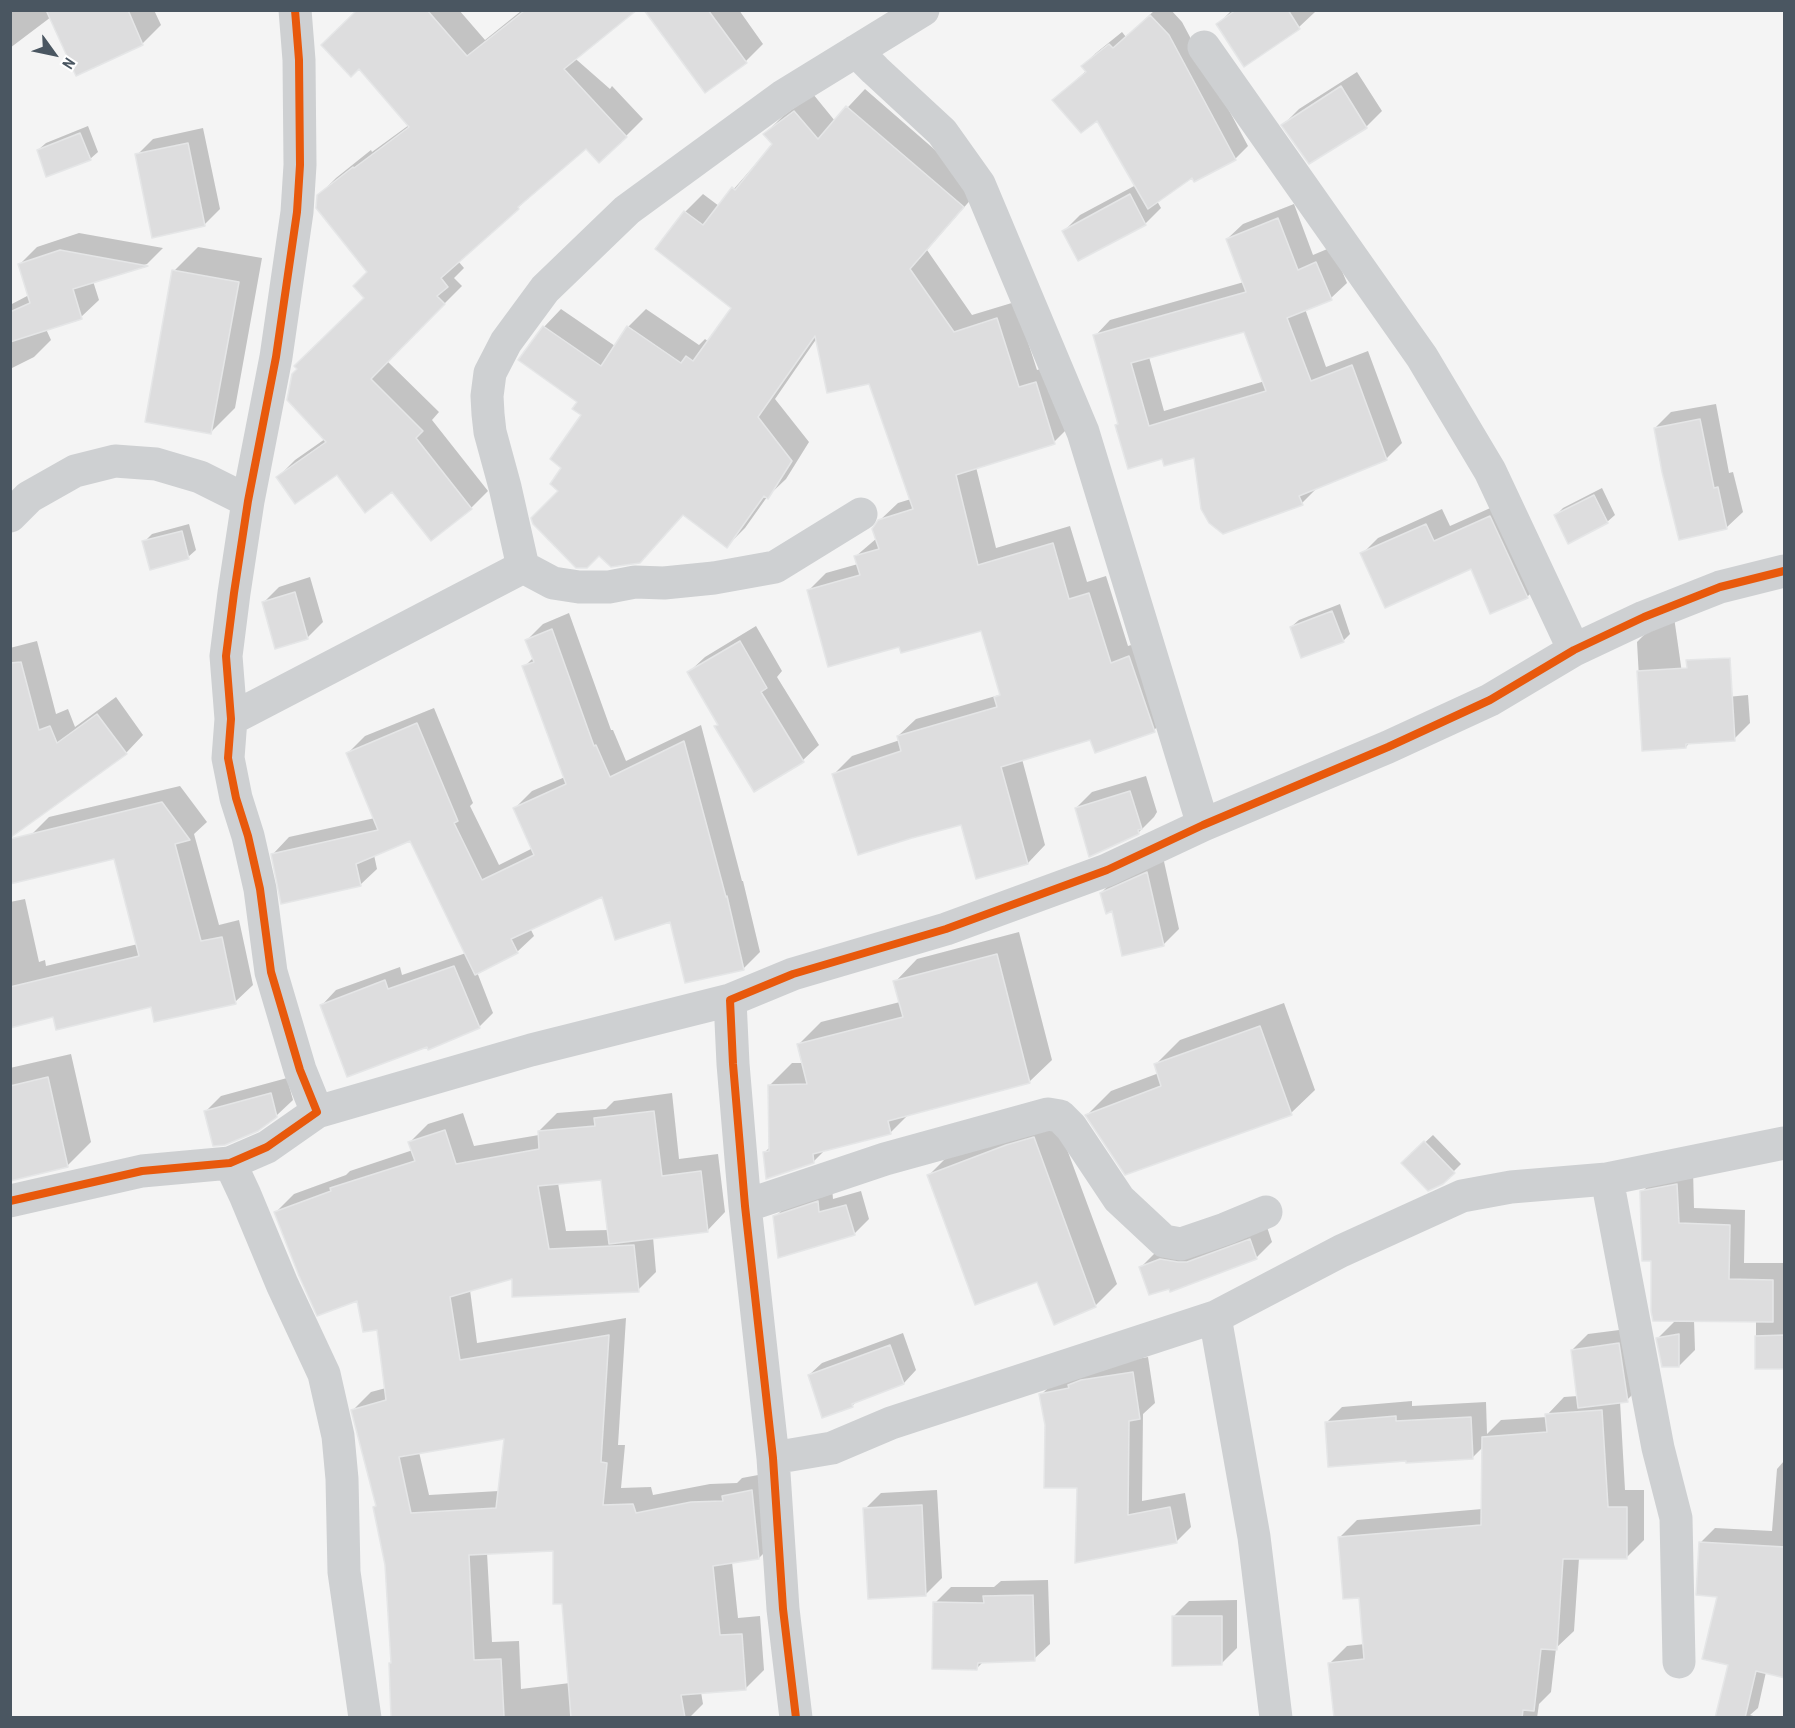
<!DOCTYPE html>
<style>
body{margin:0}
#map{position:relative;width:1795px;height:1728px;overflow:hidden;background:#f4f4f4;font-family:"Archivo Narrow",sans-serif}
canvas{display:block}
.frame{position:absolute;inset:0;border:12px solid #4a5661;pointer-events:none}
.north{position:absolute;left:24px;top:24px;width:60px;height:60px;-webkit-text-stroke:4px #fff;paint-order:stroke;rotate:123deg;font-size:16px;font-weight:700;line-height:24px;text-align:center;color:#4a5661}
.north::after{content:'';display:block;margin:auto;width:21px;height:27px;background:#4a5661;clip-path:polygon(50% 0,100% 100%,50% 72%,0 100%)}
</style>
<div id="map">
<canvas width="1795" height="1728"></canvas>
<div class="frame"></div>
<div class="north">N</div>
</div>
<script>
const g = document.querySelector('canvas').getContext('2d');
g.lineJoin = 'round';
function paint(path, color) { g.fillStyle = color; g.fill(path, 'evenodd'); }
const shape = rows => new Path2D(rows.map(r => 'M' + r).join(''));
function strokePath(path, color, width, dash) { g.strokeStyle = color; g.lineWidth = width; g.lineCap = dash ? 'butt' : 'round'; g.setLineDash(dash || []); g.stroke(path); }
paint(shape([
 [10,10,154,10,161,25,142,44,51,17,10,48],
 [358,10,459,10,485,40,521,11,610,89,612,86,643,119,626,136,586,147,458,261,464,268,454,278,462,286,387,361,439,412,432,420,488,491,471,508,392,490,337,473,278,477,295,460,325,439,366,297,369,272,318,196,336,178,371,150,372,152,409,125],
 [646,10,739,10,763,44,746,61],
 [1155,10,1171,10,1182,22,1248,146,1235,159,1192,176,1157,201,1161,208,1145,224,1064,231,1080,215,1136,185,1097,118,1054,100,1086,71,1083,66,1096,53,1122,32,1126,37],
 [1232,10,1314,10,1315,12,1299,27,1244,65,1218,24],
 [1357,72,1382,111,1366,127,1283,125,1299,109],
 [865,89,980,189,927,250,972,315,1015,302,1037,370,1053,365,1072,424,1054,442,976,467,996,548,1070,526,1087,582,1106,576,1128,646,1147,640,1172,713,1154,730,1091,738,1022,759,1045,845,1028,863,962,823,834,774,852,756,900,740,898,736,916,719,999,695,1001,692,982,629,900,645,808,591,826,573,858,564,856,556,877,538,879,521,898,503,911,499,870,382,817,338,775,399,809,442,786,479,767,497,745,528,727,546,684,514,657,544,560,490,563,468,584,415,579,401,544,327,561,309,615,346,628,327,646,309,699,345,705,339,709,342,733,308,657,249,685,212,703,194,719,206,774,143,765,134,783,116,813,94,835,121],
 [88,126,98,152,90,159,38,150,46,143],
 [203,128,220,209,204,225,137,155,153,139],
 [1294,204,1313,255,1332,247,1347,283,1331,298,1305,309,1326,367,1368,351,1402,443,1386,459,1317,488,1302,503,1195,456,1163,457,1119,423,1095,336,1110,320,1244,282,1227,239,1243,224],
 [1245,330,1265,381,1164,411,1149,357],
 [79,233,163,248,147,264,93,281,99,300,81,317,46,329,51,340,34,357,10,369,10,305,29,295,19,265,37,247],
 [198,247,262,258,235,408,211,432,174,271],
 [1716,404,1729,473,1733,472,1743,512,1727,527,1655,428,1671,412],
 [1602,488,1615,515,1607,522,1556,515,1563,508],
 [1506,501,1543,581,1528,596,1491,612,1472,567,1362,554,1378,538,1442,509,1450,526],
 [189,524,196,550,188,557,144,542,152,534],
 [310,577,323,622,307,638,263,603,279,587],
 [1340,604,1350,634,1343,641,1291,627,1299,620],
 [569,613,611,730,613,730,626,761,701,725,742,881,743,881,760,952,743,969,672,920,603,895,530,928,534,936,517,952,477,972,493,1013,479,1027,428,1046,322,1005,336,990,400,967,402,975,466,953,410,839,374,855,377,869,360,885,273,854,289,837,375,818,348,753,365,736,434,708,473,803,470,806,499,865,533,848,515,808,532,791,565,777,524,667,534,657,527,640,543,624],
 [1674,617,1686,701,1748,695,1750,723,1734,739,1690,742,1686,747,1643,750,1637,642,1653,626],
 [756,626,782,671,777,677,819,745,803,760,755,790,716,727,719,724,689,672,705,657],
 [37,641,56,714,68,709,75,727,116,697,143,735,126,753,10,781,10,648],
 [1146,776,1157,812,1154,817,1138,833,1076,808,1092,792],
 [180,786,207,822,194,834,219,925,239,920,253,985,235,1002,152,1006,54,1016,10,1026,10,902,25,899,39,962,45,960,46,966,138,944,115,857,31,835,49,817],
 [1163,857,1179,929,1163,945,1113,909,1101,893,1117,877],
 [1019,932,1052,1060,1029,1082,909,1114,890,1133,826,1149,813,1162,765,1152,771,1146,769,1086,792,1063,804,1063,799,1044,821,1022,900,1002,895,982,917,959],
 [1284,1003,1315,1090,1291,1113,1087,1115,1111,1091,1159,1073,1156,1064,1180,1040],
 [71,1054,91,1142,67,1166,10,1179,10,1068],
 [287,1078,293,1100,276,1116,205,1112,221,1096],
 [672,1093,679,1159,718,1154,725,1212,707,1231,653,1237,656,1272,638,1290,513,1277,470,1290,477,1343,626,1318,618,1445,625,1445,621,1488,651,1487,653,1495,710,1484,737,1483,742,1478,769,1473,777,1540,759,1558,732,1562,738,1618,760,1616,764,1670,746,1688,701,1692,703,1704,689,1718,495,1718,494,1716,393,1718,392,1662,387,1564,377,1505,353,1410,371,1392,386,1388,379,1329,358,1299,276,1212,294,1194,346,1175,350,1171,413,1150,410,1142,428,1124,463,1113,474,1146,539,1135,539,1131,557,1113,606,1109,614,1101],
 [603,1179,609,1230,566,1231,558,1183],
 [506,1437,499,1491,429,1495,419,1452],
 [555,1549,563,1602,570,1683,521,1689,519,1641,492,1642,487,1553],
 [1055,1117,1117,1284,1095,1306,1037,1280,929,1175,950,1154],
 [1433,1135,1461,1164,1442,1183,1403,1163],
 [1693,1169,1694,1208,1745,1210,1744,1263,1784,1263,1784,1368,1756,1368,1756,1321,1694,1320,1695,1350,1679,1366,1658,1338,1677,1319,1652,1259,1642,1192,1658,1176],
 [832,1188,833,1199,861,1191,869,1219,854,1234,775,1217,789,1203],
 [1266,1224,1272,1242,1256,1258,1141,1267,1157,1251],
 [1635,1328,1643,1384,1627,1400,1620,1401,1625,1490,1644,1490,1644,1540,1626,1558,1579,1558,1574,1631,1556,1648,1551,1692,1539,1704,1537,1718,1334,1718,1329,1664,1347,1646,1365,1644,1361,1596,1339,1538,1357,1520,1482,1509,1483,1447,1472,1458,1326,1423,1342,1407,1412,1401,1412,1406,1486,1402,1487,1434,1501,1420,1547,1417,1547,1415,1564,1397,1578,1396,1572,1350,1588,1334],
 [903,1333,916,1370,904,1383,859,1399,852,1406,809,1375,822,1363],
 [1148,1357,1155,1403,1143,1414,1142,1501,1185,1493,1191,1527,1176,1542,1076,1561,1078,1487,1046,1425,1041,1395,1056,1380,1098,1366],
 [1784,1461,1784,1676,1766,1672,1758,1708,1750,1715,1760,1718,1721,1718,1730,1664,1719,1595,1701,1542,1715,1528,1772,1531,1777,1469],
 [937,1490,942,1578,926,1594,865,1509,881,1493],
 [1048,1580,1050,1644,1034,1659,984,1661,977,1668,935,1603,951,1587,994,1587,1001,1581],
 [1237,1600,1237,1648,1221,1664,1173,1617,1189,1601]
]), '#0003');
const building = shape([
 [46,10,128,10,143,45,76,76,46,10],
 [357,10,427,10,467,56,524,11,637,10,564,69,627,137,599,163,586,149,518,207,519,209,441,278,448,287,437,296,445,304,371,379,423,431,416,438,472,509,431,541,392,492,365,513,337,475,295,504,276,477,326,442,287,400,292,374,297,369,294,366,364,298,353,286,367,272,316,208,317,195,353,167,354,168,409,127,359,69,351,77,321,45,357,10],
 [644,10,708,10,747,63,705,93,644,10],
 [1236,10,1288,10,1300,29,1244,67,1216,24,1236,10],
 [1150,15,1169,35,1236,160,1194,182,1192,178,1148,209,1097,121,1081,133,1052,100,1086,72,1081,66,1109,44,1113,48,1150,15],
 [1341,86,1367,128,1309,164,1281,125,1341,86],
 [846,106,964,207,910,269,954,332,997,318,1019,387,1036,382,1055,444,956,475,978,565,1053,543,1069,599,1089,593,1111,663,1129,656,1155,732,1095,753,1090,740,1001,767,1028,864,976,879,961,825,912,838,858,855,832,774,901,751,897,736,997,707,994,697,1000,695,981,631,901,653,899,647,828,667,807,590,860,575,854,556,879,549,872,529,878,520,913,509,869,384,827,393,815,336,758,417,792,461,768,499,764,496,727,548,683,515,640,563,611,567,599,556,587,568,576,568,533,524,531,518,558,491,550,484,561,468,550,459,581,415,572,409,577,402,518,360,543,326,601,366,627,326,681,363,686,356,693,361,731,308,655,249,684,211,703,225,732,187,735,190,772,144,763,134,794,111,818,139,846,106],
 [80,133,91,160,46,177,37,150,80,133],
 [188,143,205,226,152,238,135,154,188,143],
 [1130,194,1146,225,1078,261,1062,231,1130,194],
 [1278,218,1298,270,1316,262,1332,300,1287,318,1311,381,1352,365,1387,460,1299,496,1303,505,1223,534,1209,523,1201,509,1194,458,1164,466,1162,459,1128,469,1115,425,1118,424,1093,335,1246,292,1226,239,1278,218],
 [1244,332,1266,391,1149,426,1131,363,1244,332],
 [60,250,148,266,73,289,82,319,10,342,10,312,30,303,18,264,60,250],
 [172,270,239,282,211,434,145,422,172,270],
 [1700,419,1714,488,1718,487,1727,529,1679,540,1662,472,1654,428,1700,419],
 [1594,495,1608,523,1568,544,1554,515,1594,495],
 [1490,516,1528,598,1490,614,1471,569,1385,608,1360,553,1426,524,1434,541,1490,516],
 [182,531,189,559,150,570,142,541,182,531],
 [295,592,308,639,275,649,262,602,295,592],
 [1332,611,1344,642,1301,658,1290,627,1332,611],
 [552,629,594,746,596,745,610,777,684,741,726,897,727,896,744,970,685,983,670,922,615,940,602,897,511,939,518,953,475,975,410,841,356,864,361,886,281,904,271,854,378,830,346,753,417,723,458,821,454,823,482,880,534,855,513,808,566,784,522,666,534,662,525,640,552,629],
 [740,641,767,688,761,692,804,762,754,792,714,726,718,725,687,672,740,641],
 [1730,658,1735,741,1686,744,1686,748,1642,751,1637,671,1687,668,1686,660,1730,658],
 [21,662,39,730,50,726,57,743,97,714,127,754,10,838,10,663,21,662],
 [1130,791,1142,829,1138,830,1139,834,1089,857,1075,808,1130,791],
 [162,802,190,840,175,844,201,941,222,937,236,1004,154,1022,151,1007,56,1030,53,1017,10,1028,10,987,139,956,114,859,10,884,10,839,162,802],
 [1147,872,1164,946,1122,956,1112,911,1106,914,1100,893,1147,872],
 [997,954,1030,1083,888,1121,891,1134,813,1154,814,1163,766,1179,763,1152,769,1151,768,1085,807,1084,797,1044,903,1017,893,981,997,954],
 [454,966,480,1028,428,1050,427,1047,347,1077,320,1005,385,980,388,989,454,966],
 [1260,1026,1292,1115,1125,1175,1085,1115,1161,1086,1154,1064,1260,1026],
 [48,1077,68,1167,10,1181,10,1086,48,1077],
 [271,1093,277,1117,258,1131,225,1145,213,1146,204,1111,271,1093],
 [654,1111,662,1176,701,1171,708,1232,609,1244,601,1180,538,1186,549,1249,634,1245,639,1292,512,1297,512,1279,450,1297,460,1360,609,1335,601,1462,607,1463,603,1505,633,1504,636,1513,691,1502,723,1501,722,1496,752,1490,759,1559,713,1566,720,1635,742,1634,746,1690,681,1695,685,1718,571,1718,562,1604,553,1604,553,1551,469,1555,474,1660,501,1659,504,1717,391,1718,389,1663,391,1663,385,1565,373,1507,376,1506,351,1410,386,1400,377,1330,363,1332,357,1301,317,1316,299,1276,274,1212,331,1191,330,1188,415,1161,408,1142,445,1130,456,1164,539,1149,538,1131,595,1126,594,1118,654,1111],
 [504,1439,496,1508,411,1513,399,1457,504,1439],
 [1034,1137,1096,1307,1054,1325,1037,1282,975,1305,927,1175,1006,1145,1034,1137],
 [1424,1141,1455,1173,1443,1184,1428,1191,1401,1163,1424,1141],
 [1677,1184,1679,1223,1730,1225,1729,1279,1773,1280,1773,1322,1653,1321,1651,1311,1651,1261,1642,1261,1640,1191,1677,1184],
 [818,1201,819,1212,846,1205,855,1235,778,1258,773,1216,818,1201],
 [1250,1239,1257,1259,1170,1292,1169,1289,1149,1295,1139,1267,1160,1259,1178,1262,1187,1262,1250,1239],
 [1679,1334,1679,1367,1662,1367,1656,1338,1679,1334],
 [1785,1335,1785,1369,1755,1369,1755,1336,1785,1335],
 [1619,1343,1628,1402,1578,1408,1571,1350,1619,1343],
 [890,1345,904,1384,852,1404,853,1407,822,1418,808,1375,890,1345],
 [1133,1372,1140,1419,1129,1421,1128,1515,1170,1507,1177,1543,1075,1563,1077,1488,1044,1488,1045,1425,1039,1394,1069,1388,1068,1385,1081,1380,1133,1372],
 [1602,1410,1608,1507,1627,1507,1627,1559,1563,1559,1557,1650,1541,1649,1534,1711,1523,1710,1522,1718,1334,1718,1328,1663,1364,1659,1359,1598,1343,1599,1338,1537,1481,1525,1482,1437,1547,1432,1545,1414,1602,1410],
 [1396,1416,1396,1421,1471,1417,1473,1459,1406,1463,1406,1461,1328,1467,1325,1422,1396,1416],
 [922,1505,926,1596,868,1599,863,1508,922,1505],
 [1699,1542,1785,1547,1785,1678,1756,1671,1745,1718,1715,1718,1728,1665,1702,1659,1717,1597,1696,1595,1699,1542],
 [1033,1595,1035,1661,978,1663,977,1670,932,1669,933,1602,984,1603,983,1596,1033,1595],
 [1172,1616,1222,1616,1222,1665,1172,1666,1172,1616]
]);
paint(building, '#ddddde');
strokePath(building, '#e5e6e7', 1.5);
strokePath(shape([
 [1204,47,1422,357,1490,471,1574,650],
 [856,51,875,70,942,132,979,184,1083,432,1203,825],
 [10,516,29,497,75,471,115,461,156,464,200,477,248,501],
 [523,567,505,487,490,432,488,414,487,396,490,373,506,342,545,289,627,210,783,96,923,10],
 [523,567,553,583,579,587,609,587,635,582,664,583,714,578,775,567,861,514],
 [231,719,523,567],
 [317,1112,531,1050,730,1000],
 [230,1163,245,1195,282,1284,324,1374,338,1436,342,1479,344,1572,365,1718],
 [1607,1179,1658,1448,1676,1518,1679,1662],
 [10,1201,142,1171,230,1163,267,1147,317,1112,300,1070,271,972,260,889,248,836,236,798,228,758,231,719,226,656,234,593,248,501,276,357,297,212,300,165,299,60,295,10],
 [745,1206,885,1159,1048,1114,1060,1116,1071,1127,1119,1199,1164,1241,1181,1244,1225,1229,1266,1212],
 [1215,1317,1341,1251,1462,1196,1511,1187,1607,1179,1784,1143],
 [773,1458,832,1448,891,1423,1215,1317,1254,1537,1276,1718],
 [796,1718,783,1609,773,1458,745,1206,733,1064,730,1000,793,974,946,929,1107,870,1203,825,1388,747,1490,700,1574,650,1644,617,1720,587,1784,571]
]), '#ced0d2', 33);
strokePath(shape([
 [10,1201,142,1171,230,1163,267,1147,317,1112,300,1070,271,972,260,889,248,836,236,798,228,758,231,719,226,656,234,593,248,501,276,357,297,212,300,165,299,60,295,10],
 [796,1718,783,1609,773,1458,745,1206,733,1064,730,1000,793,974,946,929,1107,870,1203,825,1388,747,1490,700,1574,650,1644,617,1720,587,1784,571]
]), '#e8590c', 8);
</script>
